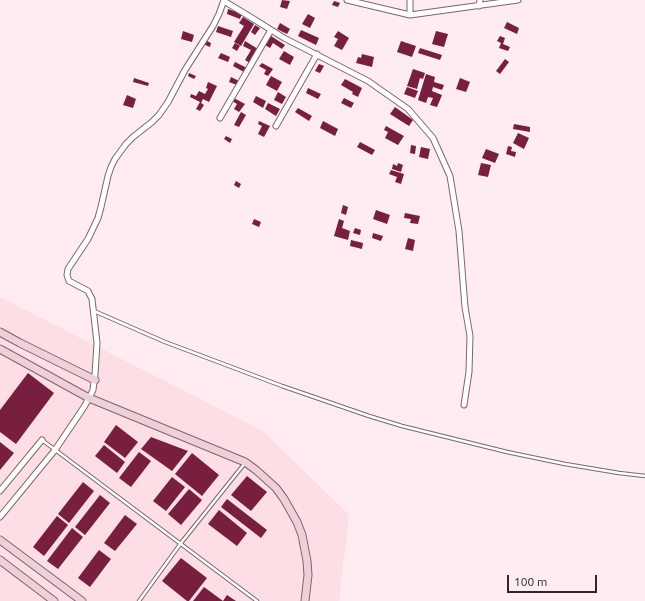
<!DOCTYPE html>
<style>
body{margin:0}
#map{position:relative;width:645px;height:601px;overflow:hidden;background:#feecf0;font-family:Ubuntu,sans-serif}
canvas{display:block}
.scale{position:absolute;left:507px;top:575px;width:90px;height:18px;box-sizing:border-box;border:2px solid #2e2628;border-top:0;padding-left:5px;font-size:12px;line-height:14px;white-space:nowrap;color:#2e2628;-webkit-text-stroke:3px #feecf0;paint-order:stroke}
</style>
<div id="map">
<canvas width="645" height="601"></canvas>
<div class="scale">100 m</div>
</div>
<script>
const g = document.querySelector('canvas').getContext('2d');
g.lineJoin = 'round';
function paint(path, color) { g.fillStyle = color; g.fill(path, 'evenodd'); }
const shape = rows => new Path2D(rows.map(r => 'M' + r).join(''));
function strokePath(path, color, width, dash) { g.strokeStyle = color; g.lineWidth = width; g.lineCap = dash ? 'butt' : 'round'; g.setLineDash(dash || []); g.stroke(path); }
paint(shape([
 [0,297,263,431,349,515,339,601,0,601]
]), '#fedee5');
paint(shape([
 [282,0,290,1,287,9,280,7],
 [334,1,340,3,338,7,332,5],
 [228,9,242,14,240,19,227,14],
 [308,14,315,18,310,28,302,24],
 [243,17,254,24,241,46,234,42,244,26,239,23],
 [507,22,519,28,517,34,504,28],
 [280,23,290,29,287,34,277,29],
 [255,25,260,28,255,35,251,32],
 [218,26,233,31,231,37,216,32],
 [301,30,319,38,316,45,298,36],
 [183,31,194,35,192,42,181,39],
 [338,31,349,38,342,50,334,46,338,39,334,37],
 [436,31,448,34,444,47,432,44],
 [271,36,285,45,282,49,273,43,270,48,265,45],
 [500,36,505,38,503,44,510,47,508,51,499,48,501,43,497,41],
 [205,40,211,43,210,47,203,44],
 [245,41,258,49,250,63,245,60,251,50,243,46],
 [401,41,416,46,412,57,397,52],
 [235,43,240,46,237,51,232,48],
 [420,48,442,55,440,60,418,53],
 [284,51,294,57,290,65,279,59],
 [221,53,230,57,228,62,218,58],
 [362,54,374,57,372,67,356,63,358,57,361,58],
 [505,59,509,62,500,74,496,71],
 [235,62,247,68,244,72,233,66],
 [262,63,273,69,268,76,264,74,266,70,259,66],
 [319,64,324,66,320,73,315,71],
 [413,69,425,73,423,79,420,78,417,89,407,86],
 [189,73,196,76,194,79,188,76],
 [426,74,435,77,434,82,444,85,442,90,433,87,432,91,442,95,437,107,430,105,433,98,428,97,426,103,418,100],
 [271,76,282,82,277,91,266,85],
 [231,77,239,81,237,85,229,82],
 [134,78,149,83,148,86,133,82],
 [460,78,470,82,466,92,456,89],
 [345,79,362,88,358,97,352,94,353,92,341,85],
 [208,82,217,86,209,102,203,99,201,103,204,105,200,111,196,109,200,102,190,97,191,94,196,96,199,91,205,94,208,89,206,88],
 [407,87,418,91,415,98,404,94],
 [308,88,321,94,318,99,306,93],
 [278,92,286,97,282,104,274,100],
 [127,95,136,99,133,108,123,105],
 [256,96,266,101,263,108,253,102],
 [234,98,245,104,239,112,234,109,237,104,232,101],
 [344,98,354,103,351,108,341,103],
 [268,103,280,109,276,116,265,109],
 [395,107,413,120,409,126,390,114],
 [298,108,312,116,309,121,295,112],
 [241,112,246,115,239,127,234,125],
 [259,121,270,126,264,137,258,134,262,126,258,124],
 [323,121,338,129,335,136,320,128],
 [514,124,530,127,530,132,513,129],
 [386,126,404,136,398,145,385,138,388,132,384,130],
 [518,133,529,138,524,149,513,143],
 [226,136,232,139,230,143,224,139],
 [360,142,375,150,372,155,357,147],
 [411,145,416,146,415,154,410,153],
 [508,146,512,147,511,151,516,152,515,157,506,154],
 [421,147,430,149,428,159,419,157],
 [486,149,499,154,495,163,482,158],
 [398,163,403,165,401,172,392,169,393,164,397,166],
 [481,163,491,165,488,177,478,175],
 [391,170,404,174,401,184,395,182,397,177,389,174],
 [236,181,241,184,239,188,234,185],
 [343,205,348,207,346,215,341,213],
 [376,210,390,215,387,224,373,219],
 [405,213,420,216,418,224,410,223,411,219,404,218],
 [254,219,261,222,259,227,252,224],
 [339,219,344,221,342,228,350,231,348,240,334,236],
 [355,228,361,230,360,235,353,233],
 [373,233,383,236,381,241,372,238],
 [408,238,415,240,413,251,405,249],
 [351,240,363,243,362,249,350,246],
 [28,373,54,393,16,444,0,432,0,410],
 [116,425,138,442,125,458,104,442],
 [151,437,188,451,172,471,141,449],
 [0,442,14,453,0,470],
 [104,445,125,462,117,473,95,456],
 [139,452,151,461,131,487,119,478],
 [192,453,219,475,202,496,175,474],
 [247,476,267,492,251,511,231,495],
 [172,477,185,487,166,511,153,501],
 [83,482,94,491,69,523,58,514],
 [189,489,202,500,181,525,168,514],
 [100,495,110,503,85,535,75,527],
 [227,499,267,530,261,538,221,507],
 [219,510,247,533,237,546,208,524],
 [125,515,137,524,115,551,104,543],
 [57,516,68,525,44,556,33,547],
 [72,528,83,537,58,569,47,561],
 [99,550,111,559,90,587,78,578],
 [181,558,207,578,189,601,187,601,162,581],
 [204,587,223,601,227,595,236,601,193,601]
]), '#781e3f');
const lane = shape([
 [94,311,165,342,282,386,369,416,402,426,507,452,565,464,619,473,645,476],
 [42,440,257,601],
 [139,601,181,543,245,463]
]);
const street = shape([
 [347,0,410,15,518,0],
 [410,0,410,15],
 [224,1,252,18,284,38,368,81,408,109,433,138,450,176,459,231,465,307,470,336,469,372,464,405],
 [479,6,480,0],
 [220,118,271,30],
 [276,126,317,54],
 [0,491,42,440],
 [0,517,55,450,84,407,89,398,93,390,95,374,97,343,92,299,88,291,69,281,67,275,68,269,88,239,98,218,101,207,108,176,111,167,115,159,126,144,133,137,152,122,159,115,168,102,185,70,213,26,219,14,224,0]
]);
const secondary = shape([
 [0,332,20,343,95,380],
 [0,349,89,398,245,462,256,470,276,488,284,499,297,522,302,535,307,561,308,575,305,601],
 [0,540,82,601],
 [0,560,54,601]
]);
strokePath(lane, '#7b676b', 4.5);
strokePath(street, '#7b676b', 7);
strokePath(secondary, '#7b676b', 9);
strokePath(lane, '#fff', 2.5);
strokePath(street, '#fff', 5);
strokePath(secondary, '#efd0da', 7);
</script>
